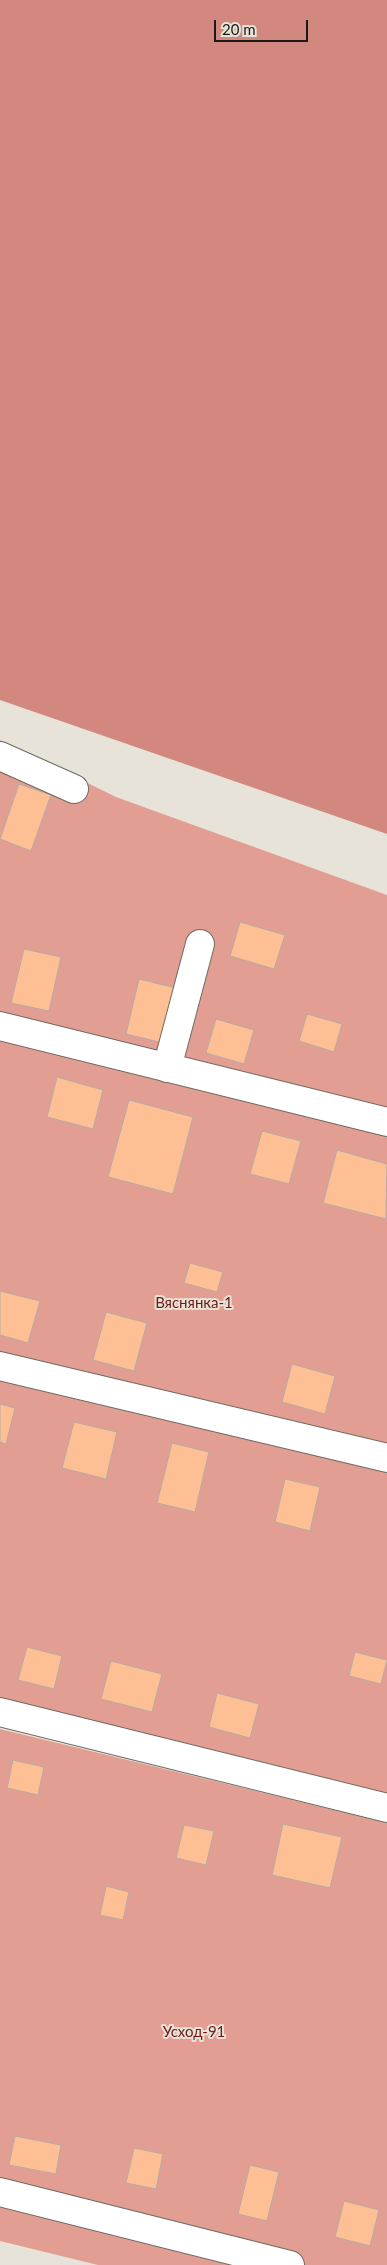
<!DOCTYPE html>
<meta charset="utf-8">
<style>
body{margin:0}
#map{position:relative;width:387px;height:2265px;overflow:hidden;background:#e8e3d9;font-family:Lato,sans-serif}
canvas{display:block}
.scale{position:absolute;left:214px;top:20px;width:94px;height:22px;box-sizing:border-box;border:2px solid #1c1a16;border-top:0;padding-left:6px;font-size:15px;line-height:18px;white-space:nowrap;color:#1c1a16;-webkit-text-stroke:4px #e8e3d9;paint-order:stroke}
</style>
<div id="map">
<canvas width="387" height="2265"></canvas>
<div class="scale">20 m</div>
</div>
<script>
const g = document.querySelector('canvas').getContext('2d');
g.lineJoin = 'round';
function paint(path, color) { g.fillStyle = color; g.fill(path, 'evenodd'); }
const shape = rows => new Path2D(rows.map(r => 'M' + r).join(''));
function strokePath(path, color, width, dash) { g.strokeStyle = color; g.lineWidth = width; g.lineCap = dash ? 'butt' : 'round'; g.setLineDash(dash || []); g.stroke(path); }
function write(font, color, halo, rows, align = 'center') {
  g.font = font + ' Lato,sans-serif'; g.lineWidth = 4; g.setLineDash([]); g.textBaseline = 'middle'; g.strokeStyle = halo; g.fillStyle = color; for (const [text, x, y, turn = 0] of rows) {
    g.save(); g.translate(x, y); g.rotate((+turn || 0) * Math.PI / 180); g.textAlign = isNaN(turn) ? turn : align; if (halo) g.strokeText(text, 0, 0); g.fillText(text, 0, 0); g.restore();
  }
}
paint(shape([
 [0,740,116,797,387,895,387,1804,0,1710],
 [0,1729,387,1823,387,2265,98,2265,0,2241]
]), '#e39e94');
paint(shape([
 [0,0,387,0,387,834,0,700]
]), '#d2887e');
const building = shape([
 [19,784,51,795,31,851,0,839,19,784],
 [240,922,285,935,274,969,230,956,240,922],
 [24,949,61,957,49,1011,11,1003,24,949],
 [139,979,176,988,163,1043,126,1034,139,979],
 [307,1014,342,1024,334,1052,299,1041,307,1014],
 [216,1019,254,1030,244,1064,206,1053,216,1019],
 [57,1077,103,1090,93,1129,47,1117,57,1077],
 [129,1100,193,1117,173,1194,108,1177,129,1100],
 [262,1131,301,1141,289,1184,250,1174,262,1131],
 [337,1150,387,1164,386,1219,323,1203,337,1150],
 [190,1263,223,1272,217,1292,184,1283,190,1263],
 [0,1291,40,1301,28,1343,0,1335,0,1291],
 [106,1312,147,1323,134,1371,93,1360,106,1312],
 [292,1364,335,1376,325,1414,282,1402,292,1364],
 [0,1404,15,1408,6,1444,0,1442,0,1404],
 [74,1422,117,1432,106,1479,62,1468,74,1422],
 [172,1443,209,1452,195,1512,157,1503,172,1443],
 [285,1479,320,1487,310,1531,275,1522,285,1479],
 [27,1647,62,1656,54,1689,18,1680,27,1647],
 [355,1652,387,1660,381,1684,349,1676,355,1652],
 [111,1661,162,1674,152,1712,101,1699,111,1661],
 [217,1693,259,1704,250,1738,209,1727,217,1693],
 [13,1760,44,1767,38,1795,7,1788,13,1760],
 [283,1824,342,1837,330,1888,272,1875,283,1824],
 [184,1825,214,1831,206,1865,176,1858,184,1825],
 [106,1886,129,1892,123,1920,100,1915,106,1886],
 [15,2136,61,2145,56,2174,9,2165,15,2136],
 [134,2148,163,2154,156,2189,126,2183,134,2148],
 [250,2165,279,2172,267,2221,238,2214,250,2165],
 [344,2201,379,2210,370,2246,335,2237,344,2201]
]);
paint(building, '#fdbf93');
strokePath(building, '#b5aba4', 1);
const minor = shape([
 [0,756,74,789],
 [0,1026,387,1122],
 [167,1068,200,944],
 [0,1366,387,1458],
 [0,1712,387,1808],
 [0,2192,290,2265]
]);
strokePath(minor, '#6e6a61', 30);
strokePath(minor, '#fff', 28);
write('15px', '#711915', '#e8e3d9', [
 ["Вяснянка-1",194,1303],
 ["Усход-91",194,2032]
]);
</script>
